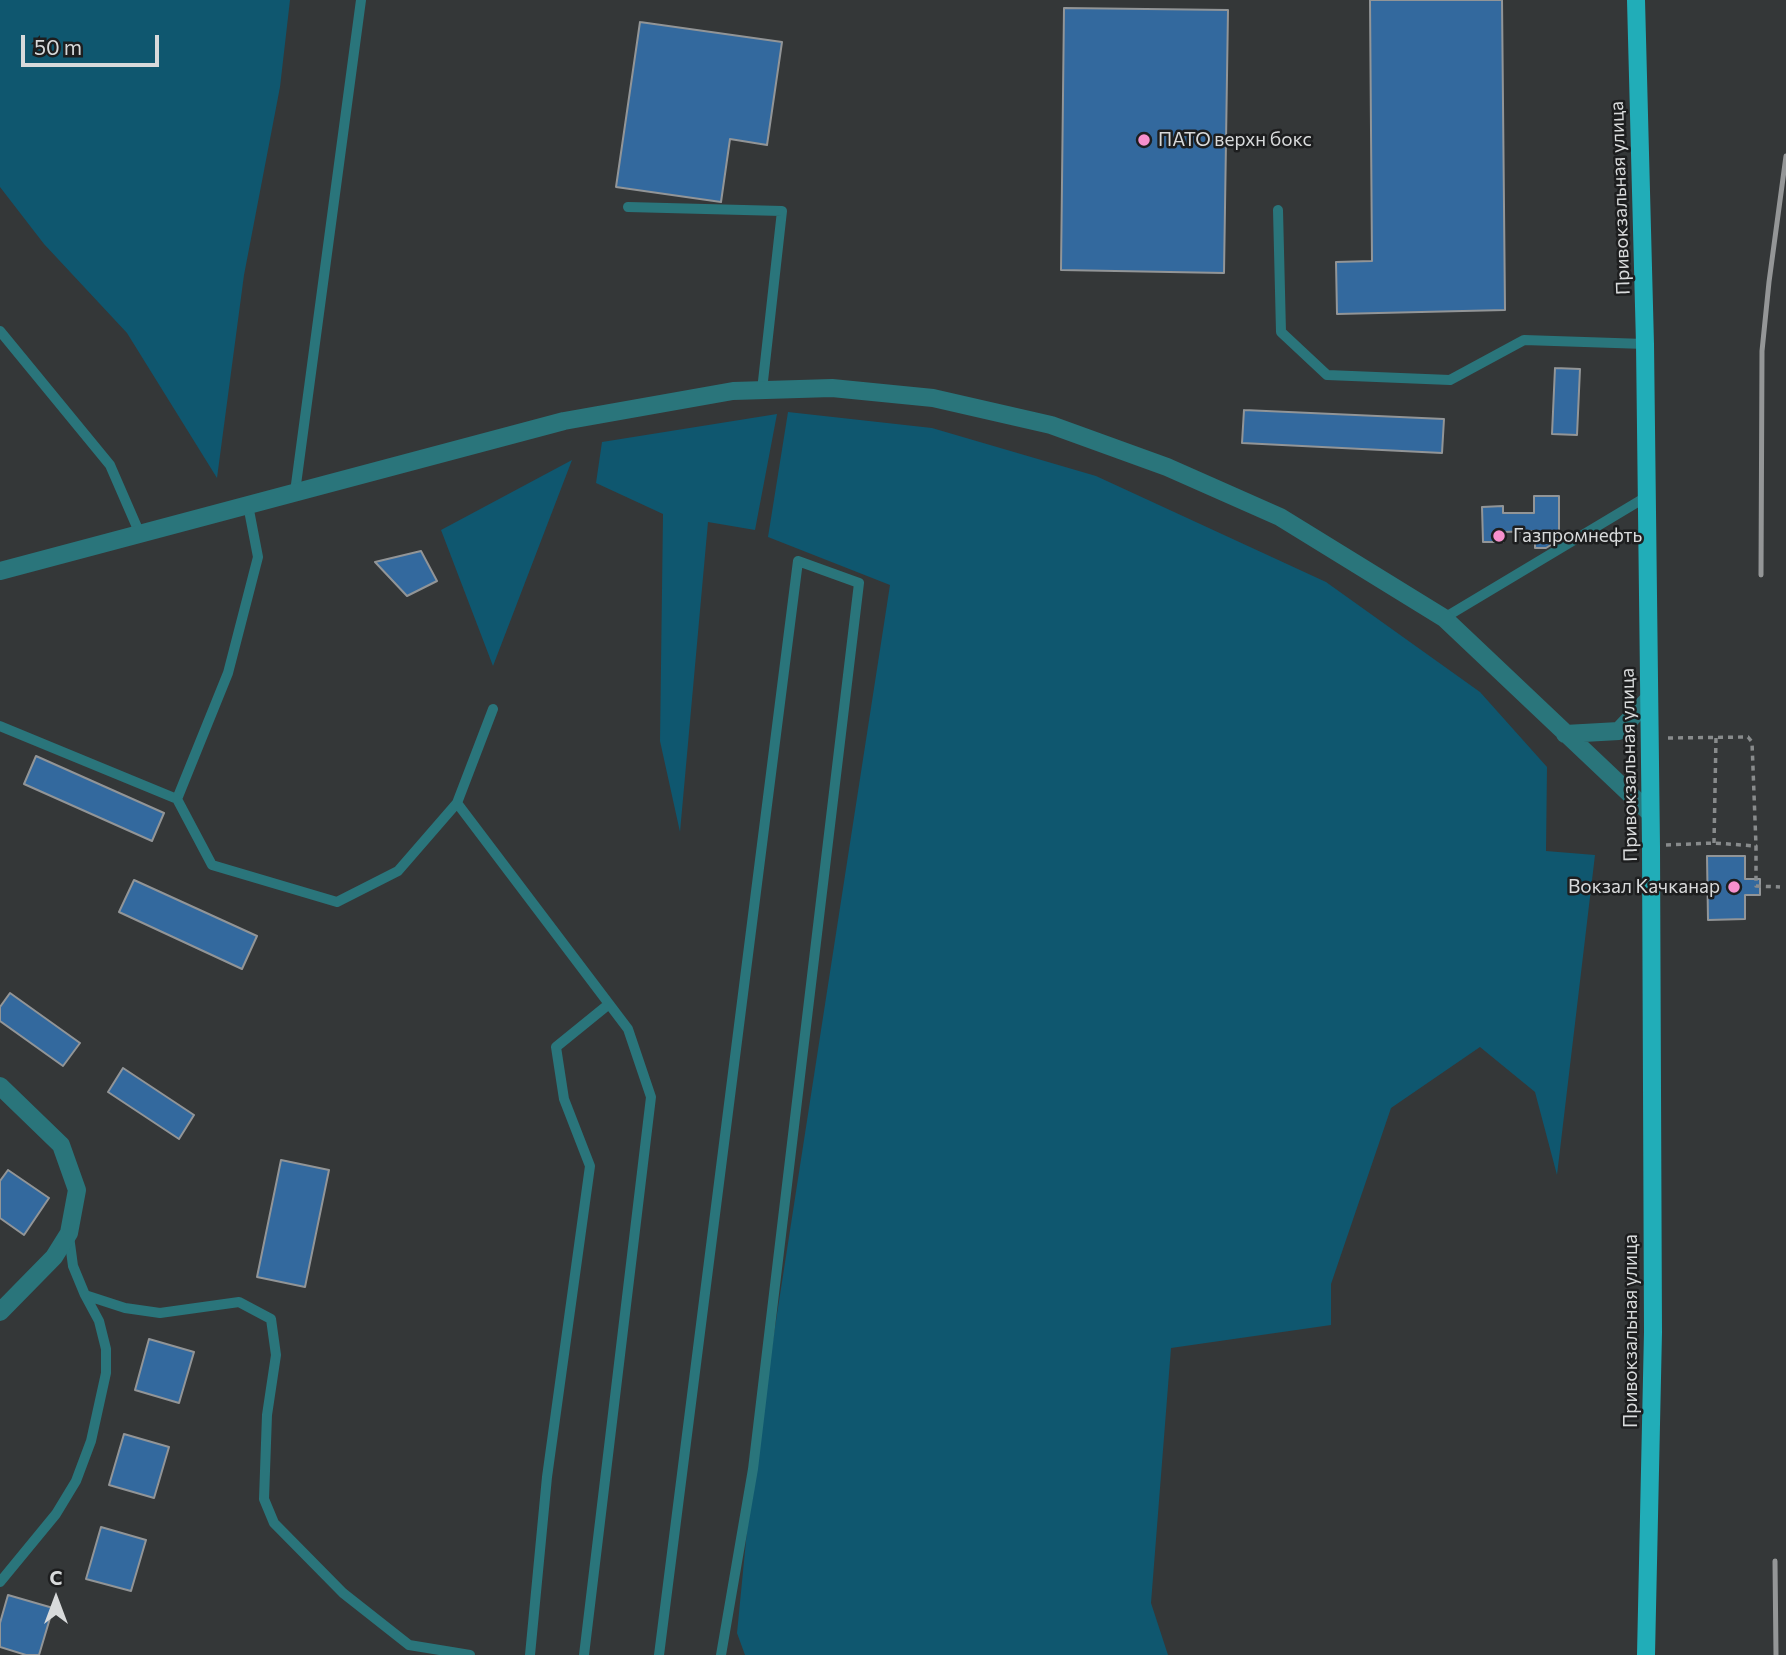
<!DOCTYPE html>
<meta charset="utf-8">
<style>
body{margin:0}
#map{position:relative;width:1786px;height:1655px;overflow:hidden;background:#343738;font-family:Commissioner,sans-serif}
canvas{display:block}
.north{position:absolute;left:21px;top:1564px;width:70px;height:70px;-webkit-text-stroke:5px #1d1e1f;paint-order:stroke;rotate:0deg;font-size:19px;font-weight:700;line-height:28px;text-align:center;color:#d8dadb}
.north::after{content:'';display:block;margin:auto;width:24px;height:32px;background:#d8dadb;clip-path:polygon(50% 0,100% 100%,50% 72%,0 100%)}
.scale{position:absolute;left:21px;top:35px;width:138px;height:32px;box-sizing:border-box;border:4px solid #d8dadb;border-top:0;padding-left:9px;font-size:21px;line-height:24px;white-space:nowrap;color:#d8dadb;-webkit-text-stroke:5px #1d1e1f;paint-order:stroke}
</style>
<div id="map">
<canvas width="1786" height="1655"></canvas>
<div class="north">С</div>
<div class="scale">50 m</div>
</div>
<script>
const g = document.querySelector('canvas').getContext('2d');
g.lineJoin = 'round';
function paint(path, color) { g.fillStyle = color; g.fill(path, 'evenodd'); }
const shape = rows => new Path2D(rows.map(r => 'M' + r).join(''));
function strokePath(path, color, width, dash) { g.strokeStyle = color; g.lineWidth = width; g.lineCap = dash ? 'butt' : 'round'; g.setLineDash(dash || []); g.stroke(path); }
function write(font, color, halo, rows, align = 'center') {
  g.font = font + ' Commissioner,sans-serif'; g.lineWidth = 5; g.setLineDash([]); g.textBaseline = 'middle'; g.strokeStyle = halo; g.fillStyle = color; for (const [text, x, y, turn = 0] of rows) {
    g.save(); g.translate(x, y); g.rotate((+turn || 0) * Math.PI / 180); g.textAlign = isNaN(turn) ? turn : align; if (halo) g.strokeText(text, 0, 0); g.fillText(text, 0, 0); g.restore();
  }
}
paint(shape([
 [0,0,290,0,280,87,244,275,217,478,127,333,44,244,0,187],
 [788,412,932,428,1096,476,1326,582,1480,692,1547,767,1546,851,1595,855,1557,1175,1535,1092,1480,1047,1391,1108,1331,1284,1331,1325,1171,1348,1151,1603,1168,1655,745,1655,737,1633,753,1469,890,585,768,537],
 [777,414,755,530,708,522,680,832,660,741,663,514,596,483,602,442],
 [572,460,493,666,441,530]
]), '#0f576f');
const building = shape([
 [1370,0,1502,0,1505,310,1337,314,1336,262,1372,261,1370,0],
 [1064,8,1228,10,1224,273,1061,270,1064,8],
 [640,22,782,42,767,145,730,139,721,202,616,187,640,22],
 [1555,368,1580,369,1577,435,1552,434,1555,368],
 [1244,410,1444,419,1442,453,1242,443,1244,410],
 [1534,496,1559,496,1559,540,1546,548,1535,548,1535,531,1503,532,1503,542,1483,542,1482,507,1503,506,1503,513,1534,513,1534,496],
 [421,551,437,581,407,596,375,562,421,551],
 [36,756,164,813,152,841,24,784,36,756],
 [1707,856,1745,856,1745,879,1760,879,1760,895,1745,895,1745,919,1708,920,1707,856],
 [134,880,257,936,242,969,119,912,134,880],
 [10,993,80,1043,63,1066,0,1021,0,1007,10,993],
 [123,1068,194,1115,179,1139,108,1092,123,1068],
 [281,1160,329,1170,305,1287,257,1277,281,1160],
 [8,1170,49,1198,24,1235,0,1218,0,1181,8,1170],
 [149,1339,194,1352,179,1403,135,1390,149,1339],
 [124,1434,169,1447,154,1498,109,1485,124,1434],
 [101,1527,146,1540,131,1591,86,1579,101,1527],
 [8,1595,53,1608,39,1655,26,1655,0,1647,0,1623,8,1595]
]);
paint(building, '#33699e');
strokePath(building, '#929597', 2);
strokePath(shape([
 [1668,738,1748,737,1752,742,1756,846],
 [1714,843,1716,737],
 [1666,845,1714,843,1756,846,1756,886,1780,887]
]), '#888b8c', 3.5, [5, 5]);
strokePath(shape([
 [628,207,782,211,762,390],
 [1278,210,1281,332,1327,375,1450,380,1524,340,1645,344],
 [0,331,110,465,140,534],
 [295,492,361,0],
 [1444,618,1646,497],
 [0,726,177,799,228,673,258,557,248,505],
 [177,799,212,865,337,902,398,871,457,803,493,709],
 [457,803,628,1029,651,1097,584,1655],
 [85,1295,125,1308,160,1313,239,1302,271,1319,276,1355,267,1415,264,1499,274,1523,343,1593,409,1645,470,1655],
 [0,1582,56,1514,76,1481,91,1441,106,1373,106,1349,99,1321,85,1295,73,1266,69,1236],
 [530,1655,547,1477,590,1166,564,1099,556,1047,609,1004],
 [659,1655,798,561,859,583,753,1469,721,1655]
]), '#2a757b', 10);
strokePath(shape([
 [0,571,564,421,733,391,832,388,933,398,1051,425,1167,467,1280,517,1444,618,1650,813],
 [1565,734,1619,731,1649,699],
 [0,1086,61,1145,77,1190,69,1233,54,1257,0,1312]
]), '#2a757b', 18);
strokePath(shape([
 [1636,0,1645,344,1651,846,1653,1332,1646,1655]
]), '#21adb8', 18);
strokePath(shape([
 [1761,575,1762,351,1769,282,1786,156],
 [1775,1561,1776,1655]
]), '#949697', 5);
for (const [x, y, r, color] of [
 [1144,140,7,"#f790cd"],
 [1499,536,7,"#f790cd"],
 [1734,887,7,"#f790cd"]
]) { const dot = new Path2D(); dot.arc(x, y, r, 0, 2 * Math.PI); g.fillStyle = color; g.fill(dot); strokePath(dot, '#1d1e1f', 2.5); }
write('19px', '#d8dadb', '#1d1e1f', [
 ["ПАТО верхн бокс",1158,140],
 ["Газпромнефть",1513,536],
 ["Вокзал Качканар",1720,887,"right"]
], 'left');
write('19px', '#d8dadb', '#1d1e1f', [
 ["Привокзальная улица",1620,198,-92],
 ["Привокзальная улица",1629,765,-91],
 ["Привокзальная улица",1631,1331,-90]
]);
</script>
